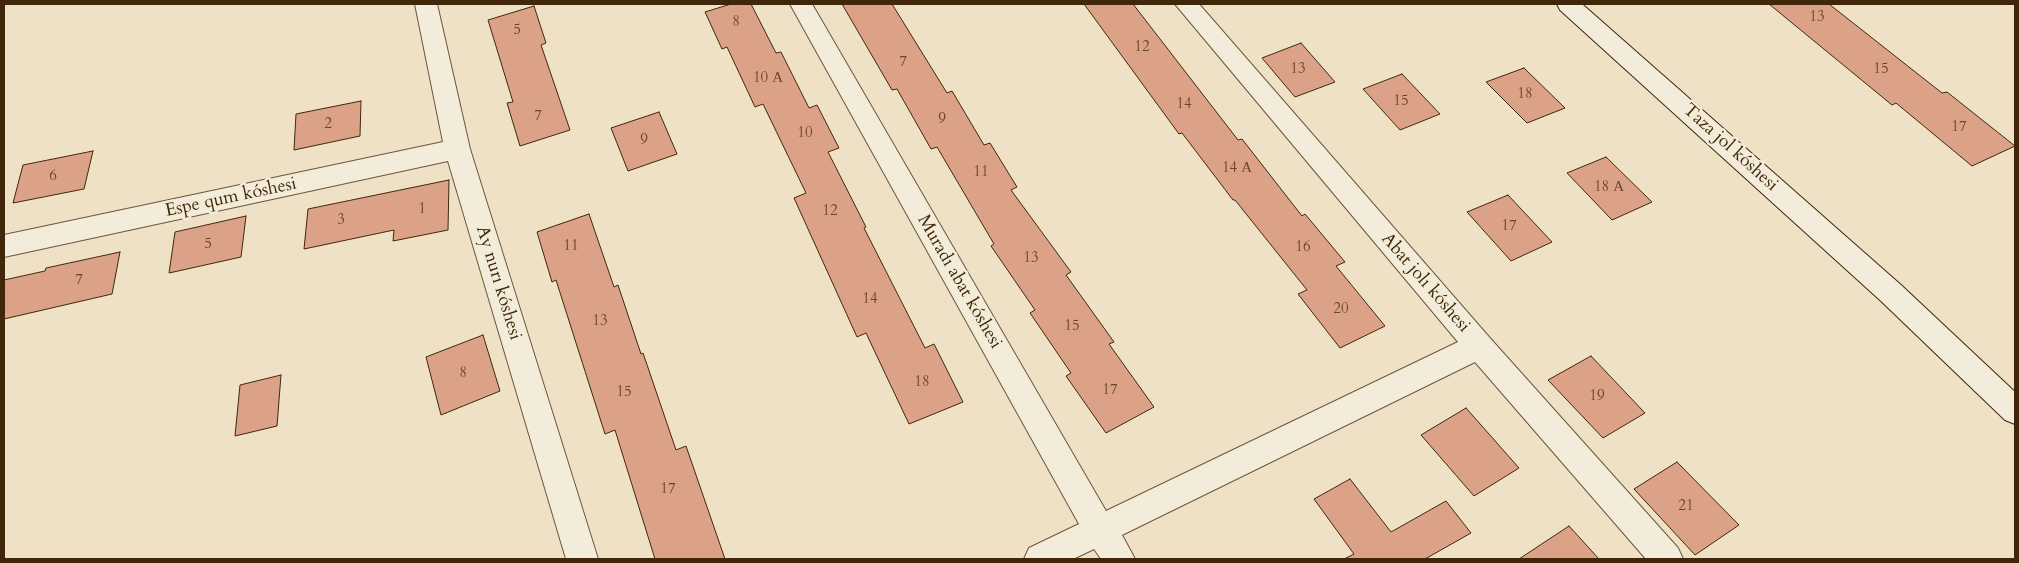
<!DOCTYPE html>
<meta charset="utf-8">
<style>
body{margin:0}
#map{position:relative;width:2019px;height:563px;overflow:hidden;background:#eee1c6;font-family:Cardo,serif}
canvas{display:block}
.frame{position:absolute;inset:0;border:5px solid #412709;pointer-events:none}
</style>
<div id="map">
<canvas width="2019" height="563"></canvas>
<div class="frame"></div>
</div>
<script>
const g = document.querySelector('canvas').getContext('2d');
g.lineJoin = 'round';
function paint(path, color) { g.fillStyle = color; g.fill(path, 'evenodd'); }
const shape = rows => new Path2D(rows.map(r => 'M' + r).join(''));
function strokePath(path, color, width, dash) { g.strokeStyle = color; g.lineWidth = width; g.lineCap = dash ? 'butt' : 'round'; g.setLineDash(dash || []); g.stroke(path); }
function write(font, color, halo, rows, align = 'center') {
  g.font = font + ' Cardo,serif'; g.lineWidth = 5; g.setLineDash([]); g.textBaseline = 'middle'; g.strokeStyle = halo; g.fillStyle = color; for (const [text, x, y, turn = 0] of rows) {
    g.save(); g.translate(x, y); g.rotate((+turn || 0) * Math.PI / 180); g.textAlign = isNaN(turn) ? turn : align; if (halo) g.strokeText(text, 0, 0); g.fillText(text, 0, 0); g.restore();
  }
}
const building = shape([
 [731,4,751,4,776,53,781,52,809,108,817,105,839,148,828,152,866,227,864,228,925,348,934,344,963,402,909,424,866,333,857,337,794,198,806,193,763,104,755,107,727,47,722,49,705,12,731,4],
 [842,4,892,4,947,93,952,91,984,145,990,143,1017,187,1011,190,1071,272,1066,275,1114,342,1109,344,1154,407,1106,433,1066,376,1071,373,1030,313,1035,310,991,246,994,244,937,147,931,149,897,89,892,90,842,4],
 [1084,4,1133,4,1238,140,1242,139,1302,216,1305,214,1345,262,1336,266,1385,326,1340,348,1298,294,1307,290,1235,200,1233,200,1182,133,1179,134,1084,4],
 [1769,4,1829,4,1942,93,1947,92,2015,146,1972,166,1896,103,1892,105,1769,4],
 [534,6,546,43,541,45,570,130,520,146,507,103,513,102,488,20,534,6],
 [1301,43,1335,82,1295,97,1262,58,1301,43],
 [1524,68,1565,108,1527,123,1486,82,1524,68],
 [1402,74,1440,114,1400,130,1363,89,1402,74],
 [361,101,360,136,294,150,296,114,361,101],
 [659,112,677,154,628,171,611,128,659,112],
 [93,151,84,189,13,203,23,165,93,151],
 [1606,157,1652,202,1612,220,1567,173,1606,157],
 [449,180,448,230,393,241,394,230,304,249,308,209,449,180],
 [1508,195,1552,242,1511,261,1467,212,1508,195],
 [589,214,614,287,618,285,641,354,643,353,676,450,686,446,725,559,655,559,615,430,605,434,556,280,552,282,537,232,589,214],
 [246,216,241,257,169,273,175,232,246,216],
 [120,252,112,294,4,319,4,280,45,271,46,268,120,252],
 [483,335,500,391,441,415,426,357,483,335],
 [1591,356,1645,413,1603,438,1548,380,1591,356],
 [281,375,277,426,235,436,240,385,281,375],
 [1466,408,1519,468,1474,496,1421,435,1466,408],
 [1677,462,1739,525,1695,555,1634,489,1677,462],
 [1350,479,1391,532,1446,501,1471,533,1425,559,1344,559,1354,554,1314,499,1350,479],
 [1569,526,1599,559,1519,559,1569,526]
]);
paint(building, '#dca287');
strokePath(building, '#412709', 1);
const street = shape([
 [415,4,437,4,470,149,598,559,566,559,448,161,4,257,4,235,443,142,415,4],
 [790,4,812,4,1106,511,1458,342,1175,4,1199,4,1489,337,1678,548,1683,559,1646,559,1475,362,1122,535,1135,559,1101,559,1094,549,1073,559,1024,559,1029,548,1079,524,790,4]
]);
const secondary = shape([
 [1557,4,1582,4,1901,285,2015,392,2015,424,2005,420,1881,301,1560,10,1557,4]
]);
strokePath(street, '#6c5638', 2);
strokePath(secondary, '#412709', 2);
paint(street, '#f4ecda');
paint(secondary, '#f4ecda');
write('15px', '#684628', null, [
 ["13",1817,18],
 ["8",736,23],
 ["5",517,31],
 ["12",1142,48],
 ["7",903,63],
 ["13",1298,70],
 ["15",1881,70],
 ["10 А",768,79],
 ["18",1525,95],
 ["15",1401,102],
 ["14",1184,105],
 ["7",538,117],
 ["9",942,120],
 ["2",328,125],
 ["17",1959,128],
 ["10",805,134],
 ["9",644,141],
 ["14 А",1237,169],
 ["11",981,173],
 ["6",53,177],
 ["18 А",1609,188],
 ["1",422,210],
 ["12",830,212],
 ["3",341,221],
 ["17",1509,227],
 ["5",208,245],
 ["11",571,247],
 ["16",1303,248],
 ["13",1031,259],
 ["7",79,281],
 ["14",870,300],
 ["20",1341,310],
 ["13",600,322],
 ["15",1072,327],
 ["8",463,374],
 ["18",922,383],
 ["17",1110,391],
 ["15",624,393],
 ["19",1597,397],
 ["17",668,490],
 ["21",1686,507]
]);
write('18px', '#412709', '#f4ecda', [
 ["Taza jol kóshesi",1730,148,42],
 ["Espe qum kóshesi",231,198,-12],
 ["Muradı abat kóshesi",959,282,60],
 ["Ay nurı kóshesi",498,283,73],
 ["Abat jolı kóshesi",1425,283,49]
]);
</script>
